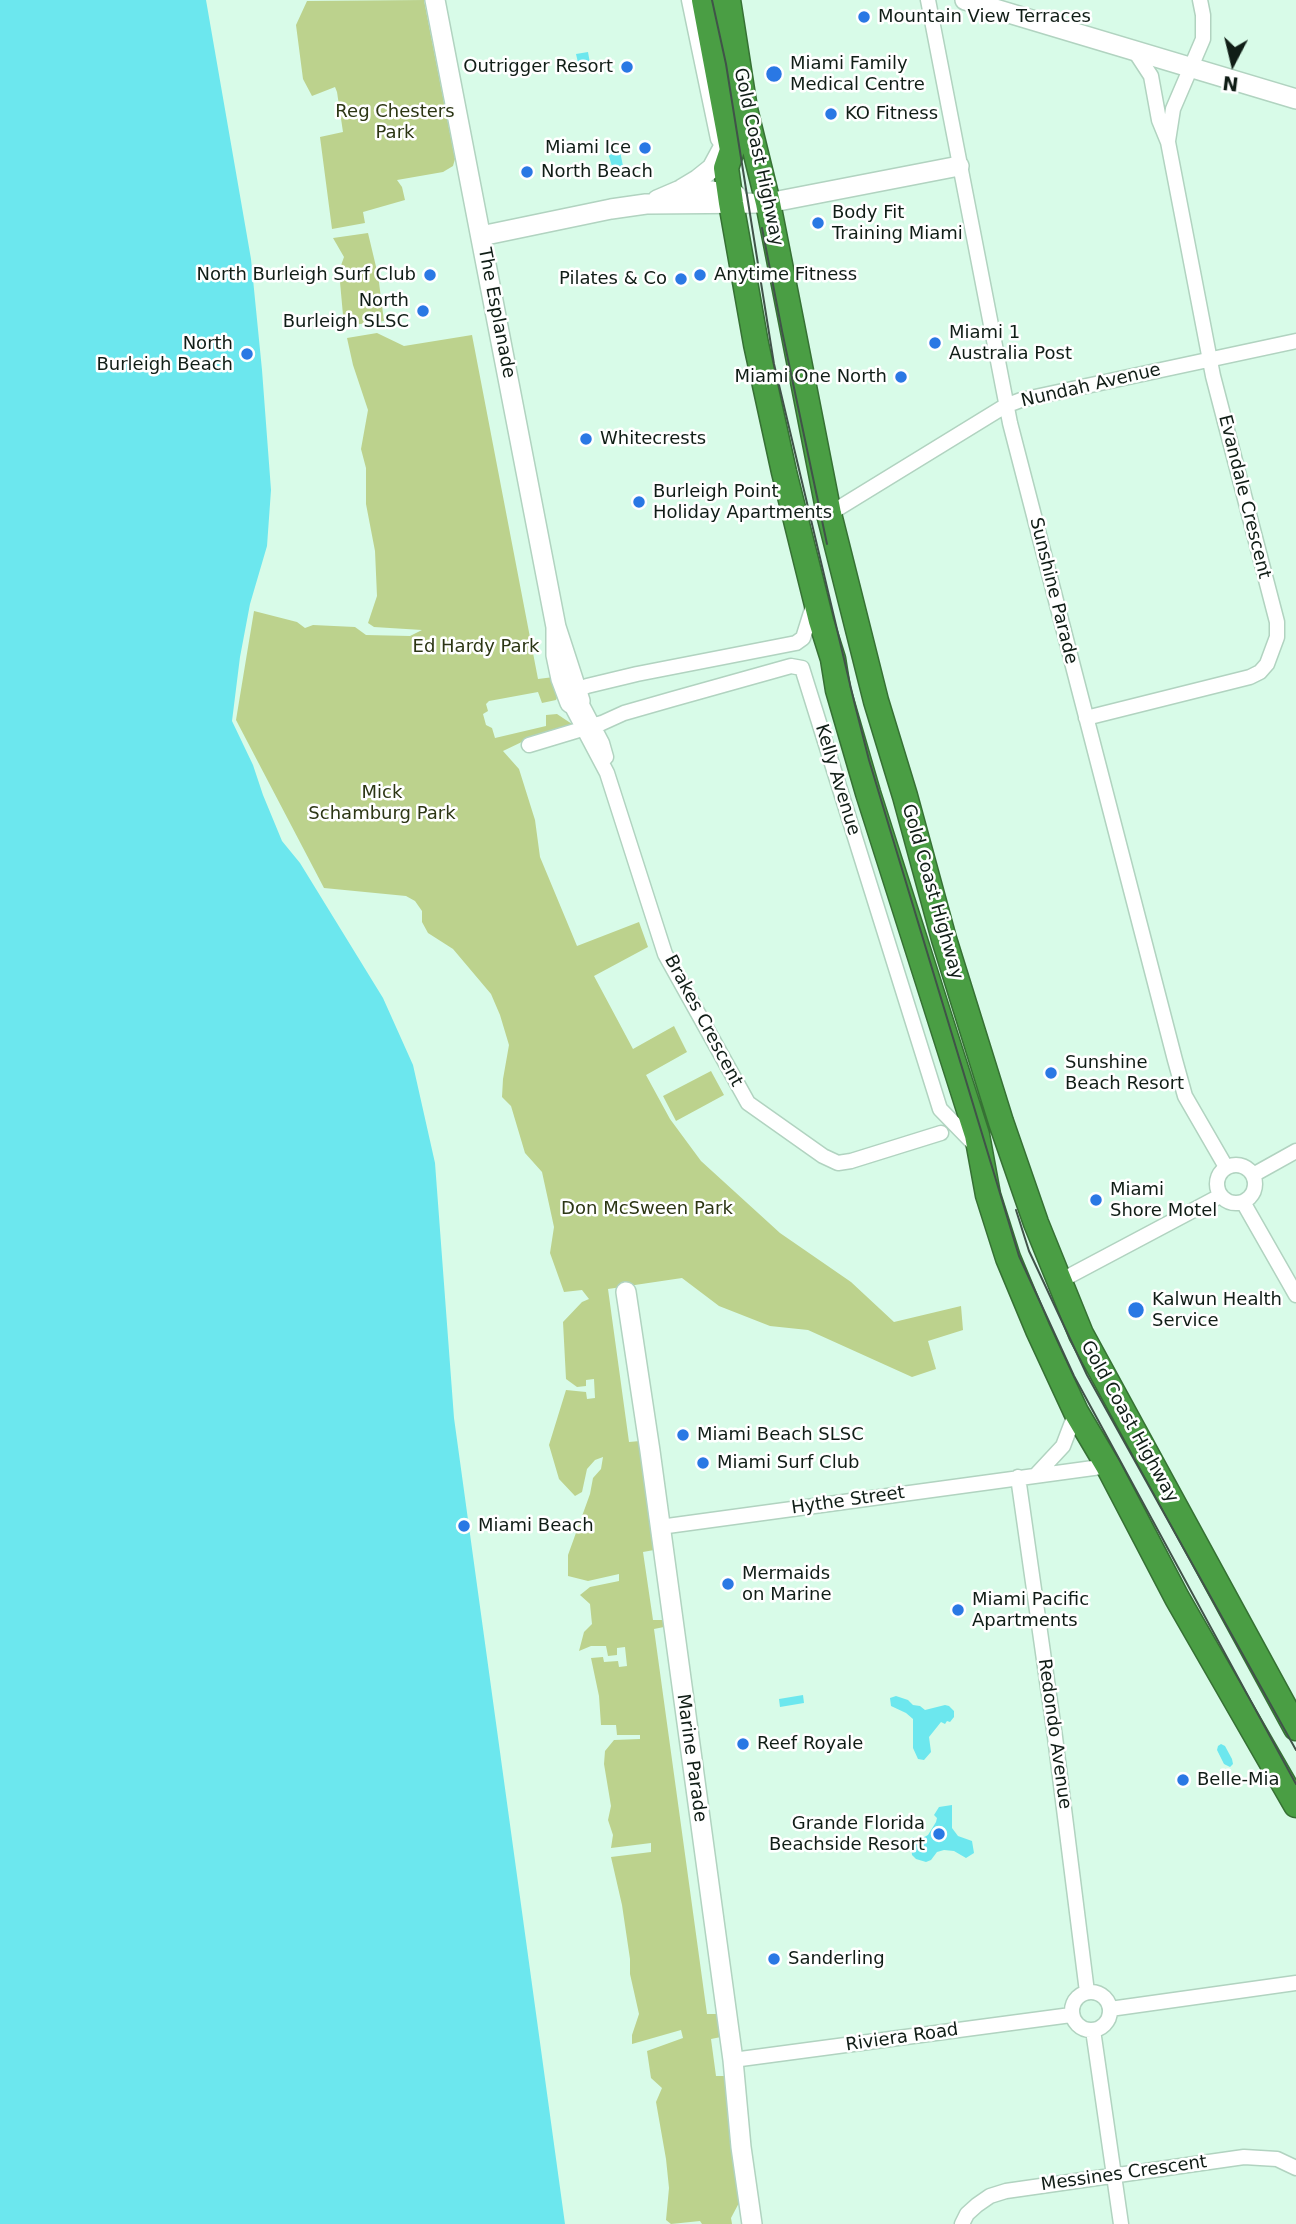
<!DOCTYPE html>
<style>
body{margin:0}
#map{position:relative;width:1296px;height:2224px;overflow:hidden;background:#d8fbe8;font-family:"DejaVu Sans",sans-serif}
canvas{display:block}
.north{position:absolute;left:1198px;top:28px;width:70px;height:70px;-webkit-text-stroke:5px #fff;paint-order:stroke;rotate:187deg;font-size:19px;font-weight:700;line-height:28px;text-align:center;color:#101d16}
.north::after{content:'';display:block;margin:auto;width:24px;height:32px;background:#101d16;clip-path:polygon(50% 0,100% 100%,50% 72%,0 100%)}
</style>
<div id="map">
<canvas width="1296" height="2224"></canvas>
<div class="north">N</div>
</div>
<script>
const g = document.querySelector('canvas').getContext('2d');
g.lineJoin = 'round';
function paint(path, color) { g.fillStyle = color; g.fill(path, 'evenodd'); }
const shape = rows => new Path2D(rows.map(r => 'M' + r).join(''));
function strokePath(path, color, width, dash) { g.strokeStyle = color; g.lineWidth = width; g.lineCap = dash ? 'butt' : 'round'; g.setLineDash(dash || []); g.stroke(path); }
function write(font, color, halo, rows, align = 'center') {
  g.font = font + ' "DejaVu Sans",sans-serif'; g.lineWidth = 5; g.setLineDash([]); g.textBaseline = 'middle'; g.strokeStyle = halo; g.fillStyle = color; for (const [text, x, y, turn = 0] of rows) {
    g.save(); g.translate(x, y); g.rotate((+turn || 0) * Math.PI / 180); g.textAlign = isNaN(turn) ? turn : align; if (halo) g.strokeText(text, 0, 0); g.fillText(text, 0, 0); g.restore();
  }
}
paint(shape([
 [424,0,455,159,453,166,443,172,397,180,402,187,405,200,363,212,365,223,332,229,320,137,343,132,337,92,335,87,312,96,303,79,296,25,307,1],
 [368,233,378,275,384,321,344,326,339,271,344,257,333,238],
 [377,333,404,346,472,335,538,679,554,677,558,696,556,700,542,703,538,692,489,701,486,704,488,711,483,714,486,725,492,728,495,738,546,726,546,715,557,714,572,724,528,739,503,751,519,769,535,820,540,857,577,946,639,922,648,947,594,976,633,1049,674,1026,687,1052,646,1075,670,1119,701,1161,780,1233,851,1282,894,1322,961,1306,963,1330,928,1341,936,1369,912,1377,808,1330,770,1326,719,1306,682,1278,608,1289,629,1442,640,1441,654,1550,643,1552,653,1620,663,1620,664,1627,654,1629,707,2014,718,2014,721,2037,711,2039,716,2076,726,2076,728,2121,740,2201,731,2218,732,2224,702,2224,700,2221,671,2224,666,2220,669,2188,666,2159,656,2102,662,2088,651,2078,647,2051,683,2038,681,2030,632,2044,632,2035,639,2014,630,1974,630,1959,622,1905,611,1857,651,1852,651,1843,611,1848,613,1835,608,1820,611,1806,604,1764,605,1751,614,1740,640,1739,640,1735,617,1735,616,1725,601,1725,599,1696,591,1658,603,1657,604,1662,618,1661,619,1667,627,1666,625,1647,617,1648,617,1655,608,1656,606,1646,591,1646,579,1651,584,1632,592,1624,590,1604,580,1595,590,1587,619,1581,619,1574,588,1581,568,1576,568,1555,590,1494,593,1478,601,1469,603,1457,595,1460,587,1469,582,1492,575,1496,559,1479,549,1445,566,1390,586,1392,587,1399,595,1398,594,1379,586,1380,586,1386,577,1387,566,1379,563,1322,582,1302,589,1299,582,1290,564,1292,550,1253,554,1227,542,1172,525,1153,511,1106,502,1097,503,1079,509,1045,500,1015,491,994,453,949,428,933,422,922,422,911,415,901,406,896,324,888,236,720,254,611,297,622,305,628,313,625,355,627,366,635,410,636,422,630,374,627,368,623,377,596,375,551,366,504,366,468,361,449,368,410,353,365,347,338],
 [711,1071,724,1095,676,1121,663,1096]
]), '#bcd28d');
paint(shape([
 [0,0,206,0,251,259,262,370,271,490,267,546,250,604,240,657,232,721,253,765,263,795,282,841,300,863,383,998,413,1065,435,1163,454,1418,565,2224,0,2224],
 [588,52,591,69,580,71,576,54],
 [620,151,624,171,614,173,608,153],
 [803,1695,804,1703,780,1707,779,1699],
 [896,1696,908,1700,913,1705,920,1706,925,1710,945,1705,949,1706,954,1711,954,1717,950,1722,947,1721,945,1724,941,1722,929,1737,931,1752,924,1760,918,1759,913,1748,913,1719,906,1713,891,1706,890,1698],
 [1221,1744,1225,1746,1232,1759,1233,1764,1230,1767,1224,1764,1217,1750,1218,1746],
 [952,1805,952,1828,958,1836,972,1841,974,1853,966,1858,954,1851,944,1850,937,1852,931,1860,926,1862,916,1859,912,1855,911,1845,909,1844,913,1837,919,1840,928,1835,936,1822,937,1818,934,1815,939,1807]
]), '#6ce7ee');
const street = shape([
 [689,0,718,139,724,147],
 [928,0,1010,423,1175,1060,1185,1096,1226,1167],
 [1168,141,1173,109,1203,39,1203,15,1200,0],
 [829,514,1005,406,1021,400,1296,341],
 [577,690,587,686,637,674,796,643,803,638,813,606],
 [580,701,602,743,606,757],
 [570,703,607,773,665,954,748,1103,823,1156,838,1163,851,1161,941,1133],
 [1086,718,1250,677,1260,672,1267,664,1277,637,1277,622,1213,376,1168,142,1159,120,1151,76,1134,50],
 [529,745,602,723,624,713,673,699,791,666,802,668,940,1109,977,1147],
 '1217 1184a19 19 0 1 1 38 0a19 19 0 1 1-38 0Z',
 [1253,1175,1296,1151],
 [1243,1202,1296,1295],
 [1058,1282,1220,1196],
 [1036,1475,1063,1446,1076,1412],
 [1018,1477,1055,1737,1087,1992],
 [660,1527,1108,1466],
 '1072 2011a19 19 0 1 1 38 0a19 19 0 1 1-38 0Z',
 [1110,2009,1296,1983],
 [1093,2030,1121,2224],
 [733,2060,1071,2015],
 [962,2224,967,2214,977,2205,990,2196,1006,2191,1244,2157,1277,2159,1296,2168]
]);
const secondary = shape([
 [435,0,556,627,580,701,570,703,561,679,556,655,556,627],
 [965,0,1296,99],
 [682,189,697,180,712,168,725,144],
 [657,200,678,191,698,189,736,195],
 [481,236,611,209,646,204,768,203,959,166],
 [626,1292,650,1451,733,2060,741,2147,752,2224]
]);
const highway = shape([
 [704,0,732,150,726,168,731,203,756,344,784,472,821,621,833,659,838,690,868,793,977,1135,988,1195,1008,1258,1038,1330,1076,1412,1108,1466,1177,1598,1296,1805],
 [728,0,745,109,768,203,829,514,876,701,905,796,944,939,1001,1122,1036,1223,1081,1334,1296,1728]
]);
strokePath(street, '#b1d3c0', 17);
strokePath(secondary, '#b1d3c0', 22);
strokePath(highway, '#367134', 27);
strokePath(street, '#fff', 14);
strokePath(secondary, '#fff', 19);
strokePath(highway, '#4a9e44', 24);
strokePath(shape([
 [712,0,726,64,774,364,854,701,869,760,1019,1256,1074,1376,1296,1784],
 [762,228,782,331,827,544],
 [1016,1210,1029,1251,1087,1375,1296,1750]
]), '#405349', 2);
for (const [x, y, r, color] of [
 [864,17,7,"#2a78e4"],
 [627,67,7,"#2a78e4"],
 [774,74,9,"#2a78e4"],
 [831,114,7,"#2a78e4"],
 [645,148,7,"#2a78e4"],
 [527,172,7,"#2a78e4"],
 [818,223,7,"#2a78e4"],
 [430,275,7,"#2a78e4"],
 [700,275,7,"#2a78e4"],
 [681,279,7,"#2a78e4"],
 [423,311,7,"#2a78e4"],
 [935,343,7,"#2a78e4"],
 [247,354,7,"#2a78e4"],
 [901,377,7,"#2a78e4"],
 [586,439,7,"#2a78e4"],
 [639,502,7,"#2a78e4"],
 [1051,1073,7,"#2a78e4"],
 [1096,1200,7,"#2a78e4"],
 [1136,1310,9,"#2a78e4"],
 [683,1435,7,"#2a78e4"],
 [703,1463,7,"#2a78e4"],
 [464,1526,7,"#2a78e4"],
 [728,1584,7,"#2a78e4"],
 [958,1610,7,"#2a78e4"],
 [743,1744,7,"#2a78e4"],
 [1183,1780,7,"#2a78e4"],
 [939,1834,7,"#2a78e4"],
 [774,1959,7,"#2a78e4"]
]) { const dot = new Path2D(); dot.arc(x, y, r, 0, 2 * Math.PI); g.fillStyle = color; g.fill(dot); strokePath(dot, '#fff', 2.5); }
write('18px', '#101d16', '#fff', [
 ["Mountain View Terraces",878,17],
 ["Miami Family",790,64],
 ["Medical Centre",790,85],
 ["Outrigger Resort",613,67,"right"],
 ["KO Fitness",845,114],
 ["Miami Ice",631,148,"right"],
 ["North Beach",541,172],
 ["Body Fit",832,213],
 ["Training Miami",832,234],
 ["North Burleigh Surf Club",416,275,"right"],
 ["Anytime Fitness",714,275],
 ["Pilates & Co",667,279,"right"],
 ["North",409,301,"right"],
 ["Burleigh SLSC",409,322,"right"],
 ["Miami 1",949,333],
 ["Australia Post",949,354],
 ["North",233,344,"right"],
 ["Burleigh Beach",233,365,"right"],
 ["Miami One North",887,377,"right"],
 ["Whitecrests",600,439],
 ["Burleigh Point",653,492],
 ["Holiday Apartments",653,513],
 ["Sunshine",1065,1063],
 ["Beach Resort",1065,1084],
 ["Miami",1110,1190],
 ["Shore Motel",1110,1211],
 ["Kalwun Health",1152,1300],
 ["Service",1152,1321],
 ["Miami Beach SLSC",697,1435],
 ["Miami Surf Club",717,1463],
 ["Miami Beach",478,1526],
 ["Mermaids",742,1574],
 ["on Marine",742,1595],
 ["Miami Pacific",972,1600],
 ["Apartments",972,1621],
 ["Reef Royale",757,1744],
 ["Belle-Mia",1197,1780],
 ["Grande Florida",925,1824,"right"],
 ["Beachside Resort",925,1845,"right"],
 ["Sanderling",788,1959]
], 'left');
write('18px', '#2c3614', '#fff', [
 ["Reg Chesters",395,112],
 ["Park",395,133],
 ["Ed Hardy Park",476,647],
 ["Mick",382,793],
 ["Schamburg Park",382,814],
 ["Don McSween Park",647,1209]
]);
write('18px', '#101d16', '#fff', [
 ["Gold Coast Highway",758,157,78],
 ["The Esplanade",496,313,79],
 ["Nundah Avenue",1091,386,-13],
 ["Evandale Crescent",1244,497,76],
 ["Sunshine Parade",1053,591,76],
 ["Kelly Avenue",837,780,73],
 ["Gold Coast Highway",932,892,74],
 ["Brakes Crescent",703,1021,62],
 ["Gold Coast Highway",1129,1422,61],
 ["Hythe Street",848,1501,-8],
 ["Redondo Avenue",1054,1734,82],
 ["Marine Parade",691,1758,82],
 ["Riviera Road",902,2038,-8],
 ["Messines Crescent",1124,2174,-8]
]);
</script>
